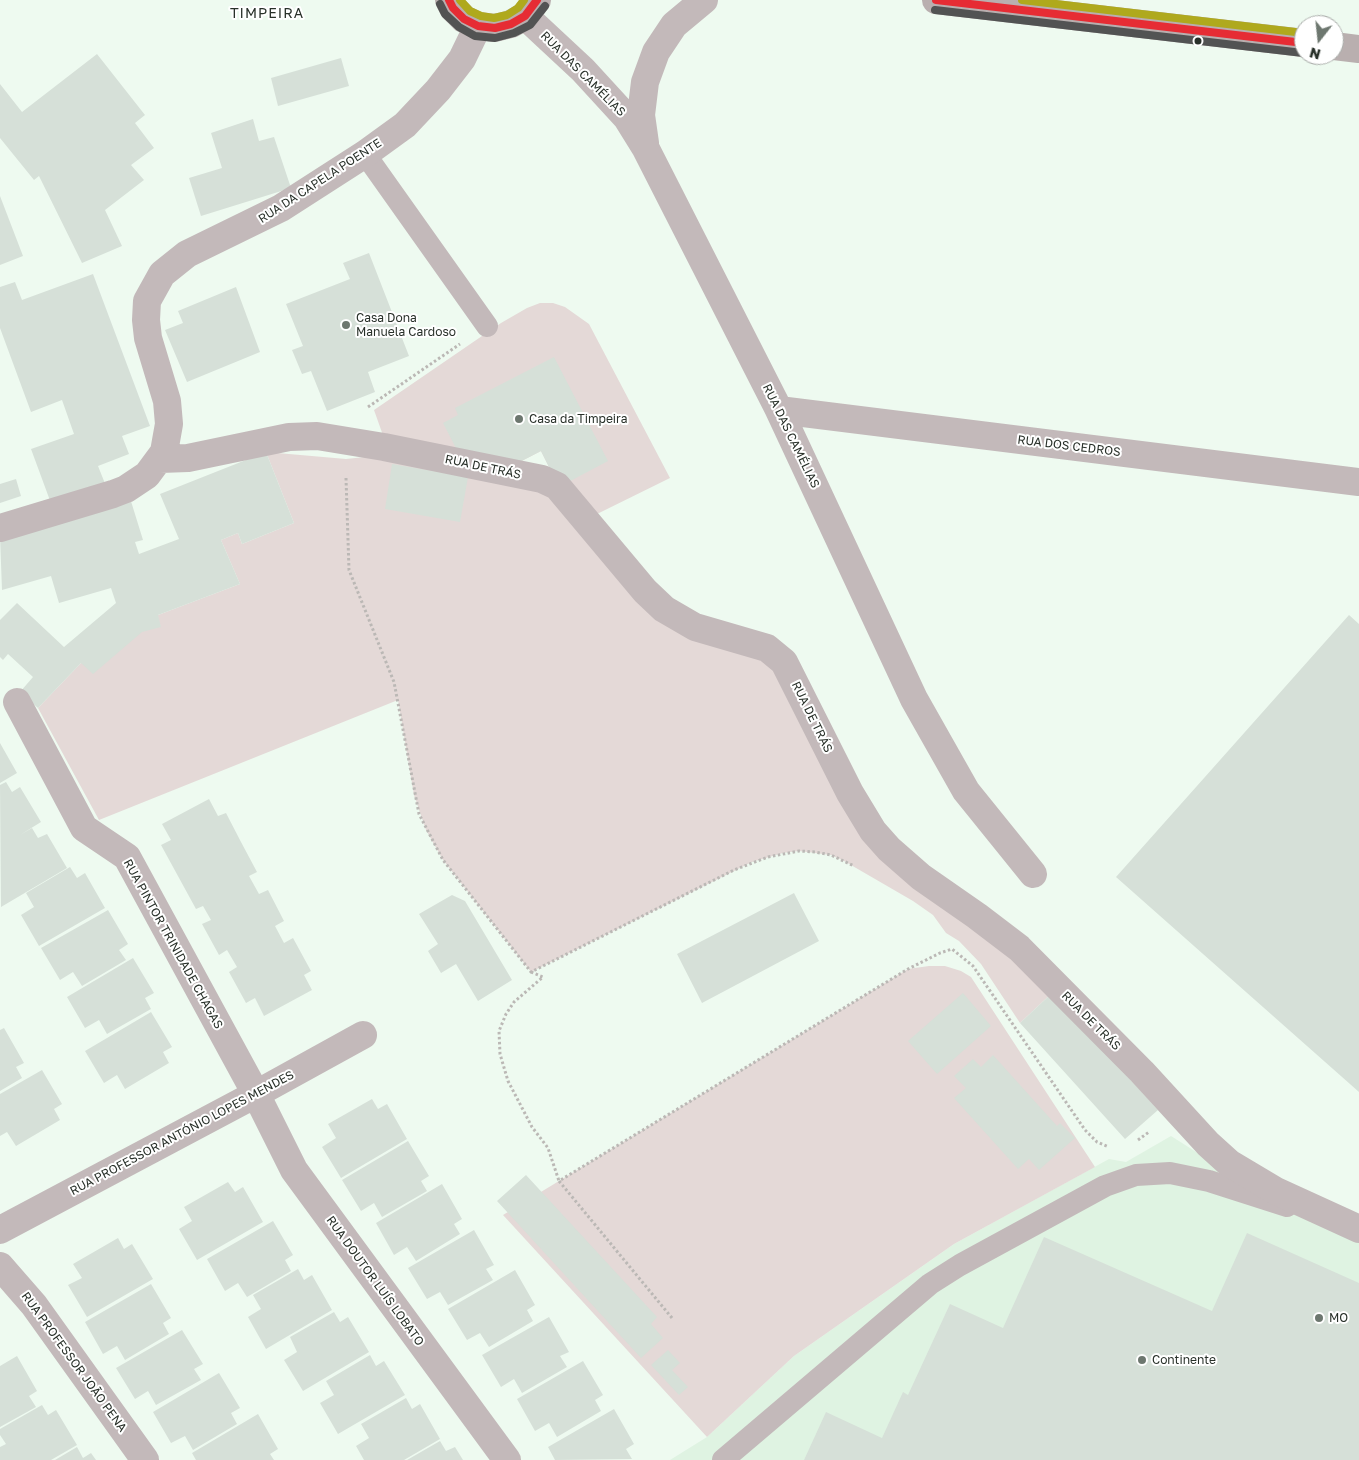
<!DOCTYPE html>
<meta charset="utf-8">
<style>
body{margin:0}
#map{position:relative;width:1359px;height:1460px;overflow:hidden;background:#eefaf0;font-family:"Golos Text",sans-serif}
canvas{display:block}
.north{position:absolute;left:1294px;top:15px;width:50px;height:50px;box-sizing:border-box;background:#fff;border:1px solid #a9aca9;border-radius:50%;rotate:196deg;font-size:14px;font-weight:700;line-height:20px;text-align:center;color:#283029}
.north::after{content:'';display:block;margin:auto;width:18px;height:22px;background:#6d776f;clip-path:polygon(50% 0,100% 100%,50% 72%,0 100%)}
</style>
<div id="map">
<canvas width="1359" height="1460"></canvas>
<div class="north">N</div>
</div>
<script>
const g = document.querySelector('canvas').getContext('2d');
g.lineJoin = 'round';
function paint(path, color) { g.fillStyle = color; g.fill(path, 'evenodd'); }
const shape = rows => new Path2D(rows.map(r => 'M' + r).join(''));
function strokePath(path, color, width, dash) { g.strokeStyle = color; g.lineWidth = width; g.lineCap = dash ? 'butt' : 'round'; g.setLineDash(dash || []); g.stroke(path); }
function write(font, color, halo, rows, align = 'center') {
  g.font = font + ' "Golos Text",sans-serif'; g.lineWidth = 4; g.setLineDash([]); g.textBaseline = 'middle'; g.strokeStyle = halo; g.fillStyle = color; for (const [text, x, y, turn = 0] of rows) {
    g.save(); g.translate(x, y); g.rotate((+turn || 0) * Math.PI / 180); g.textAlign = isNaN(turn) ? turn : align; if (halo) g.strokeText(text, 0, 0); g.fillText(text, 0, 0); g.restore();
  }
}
paint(shape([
 [1171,1136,1234,1176,1359,1234,1359,1460,670,1460,707,1437,794,1356,954,1244,1109,1159,1126,1162]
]), '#dff3e2');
paint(shape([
 [540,303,553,303,565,307,589,324,670,478,595,515,559,487,541,451,510,467,385,441,374,410,501,323,527,308],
 [266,452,346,459,393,454,549,485,665,625,774,662,838,783,982,932,1052,993,1020,1023,981,964,959,941,946,933,933,915,913,901,844,861,831,855,799,851,783,853,752,862,531,972,443,860,426,830,414,795,398,700,99,820,38,708,81,663,158,615,240,584,221,540,238,533,242,544,294,523],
 [929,966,945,966,961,971,971,977,1095,1167,954,1244,794,1356,707,1437,503,1215,908,969]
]), '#e4d9d7');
paint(shape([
 [97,54,145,115,135,123,154,148,131,165,144,180,105,210,122,246,82,263,39,176,34,180,0,138,0,84,22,112],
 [341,58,349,86,278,106,271,78],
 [253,119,259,141,274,137,291,188,201,216,189,178,222,168,211,133],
 [0,196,23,256,0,265],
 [369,253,409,356,368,372,375,392,327,411,311,371,302,374,292,350,303,346,286,304,350,279,343,263],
 [93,274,150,426,122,436,129,454,98,466,106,486,52,506,31,449,74,434,62,400,31,412,0,328,0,287,15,282,22,300],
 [236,287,260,352,187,382,165,330,183,323,178,311],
 [554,357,608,461,559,487,541,451,510,467,460,456,443,423,458,415,455,408],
 [266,452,294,523,242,544,238,533,221,540,240,584,158,615,161,627,142,632,93,674,81,663,38,708,20,692,33,677,8,654,3,660,0,657,0,620,17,603,64,647,116,603,111,588,59,603,51,576,2,590,0,536,130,498,143,540,135,542,139,554,179,539,160,494],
 [392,464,468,477,460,522,385,509],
 [16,479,21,496,0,503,0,484],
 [1349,615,1359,624,1359,1092,1116,877],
 [0,743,17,773,0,783],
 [6,782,12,792,20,787,41,822,20,835,32,828,38,838,47,834,67,868,1,907,0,785],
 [209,799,218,816,226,813,241,842,257,872,249,876,259,894,268,890,284,921,275,926,284,943,293,938,311,971,304,975,312,990,264,1016,255,998,246,1003,229,972,237,967,227,950,219,955,202,924,211,920,203,906,196,909,161,845,171,840,162,824],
 [70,867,77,878,85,873,105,908,39,946,21,915,34,907,26,893],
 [794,893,819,941,702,1003,677,954],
 [452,895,465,901,512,980,478,1001,456,964,441,973,428,951,438,944,419,914],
 [108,910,128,944,119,950,126,960,82,986,73,972,60,980,41,948],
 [133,958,154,993,145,998,151,1009,107,1034,99,1020,85,1028,67,997],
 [963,993,991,1026,937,1074,908,1041],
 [1052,993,1158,1110,1125,1139,1020,1023],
 [151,1012,172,1047,163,1052,169,1063,125,1089,117,1075,104,1083,85,1051],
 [4,1028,24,1063,16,1067,22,1078,0,1091,0,1030],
 [993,1055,1057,1126,1060,1123,1075,1138,1039,1170,1029,1159,1018,1169,954,1098,966,1088,954,1076,973,1059,981,1067],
 [42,1070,62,1104,54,1109,60,1120,16,1146,7,1132,0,1136,0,1094],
 [372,1099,378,1109,387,1104,407,1139,341,1178,322,1147,336,1138,328,1124],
 [408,1141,429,1176,421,1181,427,1191,382,1217,374,1203,361,1211,342,1180],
 [526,1175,657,1317,651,1324,663,1338,641,1358,497,1201],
 [228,1182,235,1192,243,1187,263,1222,197,1260,179,1229,192,1221,184,1207],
 [442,1184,462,1219,454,1224,460,1234,416,1261,407,1247,394,1255,376,1223],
 [273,1221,293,1255,285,1260,291,1271,247,1297,238,1283,225,1291,207,1259],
 [474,1230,494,1265,486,1269,493,1280,448,1305,440,1292,427,1299,408,1268],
 [1247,1233,1359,1283,1359,1460,804,1460,826,1412,882,1438,903,1392,908,1395,950,1304,1003,1328,1044,1237,1212,1311],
 [118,1238,124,1249,132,1244,153,1279,87,1317,68,1285,82,1278,73,1264],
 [298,1269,304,1280,312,1275,332,1310,266,1349,248,1317,261,1309,253,1295],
 [515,1270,535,1305,527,1310,533,1321,489,1347,480,1333,467,1340,448,1309],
 [151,1284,171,1318,163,1323,169,1334,125,1360,117,1346,103,1354,85,1322],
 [334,1312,340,1322,348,1317,369,1352,303,1391,284,1360,297,1352,290,1337],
 [549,1317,569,1352,560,1356,567,1367,522,1393,514,1379,501,1387,482,1355],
 [182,1330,203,1364,194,1369,201,1380,156,1405,148,1391,135,1399,116,1368],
 [668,1350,680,1363,672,1370,688,1387,679,1395,651,1365],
 [370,1355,376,1366,384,1361,405,1395,338,1434,320,1403,334,1395,326,1381],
 [17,1356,37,1391,29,1396,36,1407,0,1427,0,1366],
 [583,1361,603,1395,595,1400,601,1411,557,1437,549,1423,535,1431,517,1399],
 [219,1373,240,1408,231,1413,237,1424,193,1450,185,1436,171,1443,153,1412],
 [406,1398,412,1409,420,1404,440,1439,404,1460,364,1460,356,1446,369,1438,361,1424],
 [42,1405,48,1415,56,1410,77,1445,51,1460,0,1460,0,1447,6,1444,0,1435,0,1429],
 [614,1409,634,1444,626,1449,632,1459,555,1460,548,1447],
 [258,1414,278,1449,270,1454,274,1460,196,1460,192,1453],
 [440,1441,446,1451,455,1447,463,1460,407,1460],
 [77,1447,83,1458,91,1453,96,1460,55,1460]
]), '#d6e0d8');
strokePath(shape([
 [368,407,460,344],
 [346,478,349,570,394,682,419,814,443,860,531,972,734,870,768,857,799,851,815,852,831,855,854,866],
 [531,972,543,977,514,1002,506,1014,499,1031,500,1054,508,1081,532,1127,548,1148,559,1181],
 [1138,1140,1149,1132],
 [672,1318,559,1181,908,969,940,953,952,949,973,966,1085,1130,1097,1142,1109,1147]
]), '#bbb8b5', 3, [2.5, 2.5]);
strokePath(shape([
 [365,154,487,326],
 [723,1460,930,1284,960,1265,1105,1186,1136,1175,1170,1173,1209,1181,1287,1206]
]), '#c3b9ba', 22);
strokePath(shape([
 [525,16,583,70,627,118,645,147,779,410,914,699,966,791,1033,874],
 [645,143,641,115,645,82,656,52,674,25,704,0],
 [779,410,1359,482],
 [160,459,188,458,289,437,317,436,384,447,542,479,557,486,645,591,664,609,695,627,767,648,784,662,850,793,873,831,889,849,921,877,977,916,1019,948,1142,1072,1208,1144,1229,1163,1276,1191,1359,1229],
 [0,528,113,494,126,489,147,475,164,452,169,424,167,401,148,338,146,320,147,301,162,274,187,254,281,208,365,154,405,125,438,90,462,59,478,26],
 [17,702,84,828,127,857,256,1094,294,1170,507,1460],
 [0,1230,256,1094,363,1035],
 [0,1266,34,1305,145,1460]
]), '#c3b9ba', 28);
strokePath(shape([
 [449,0,453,8,464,19,478,26,495,28,511,24,525,16,537,0],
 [936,0,1304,43],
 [1334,46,1359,49]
]), '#b9afaf', 28);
strokePath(shape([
 [449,0,453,8,464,19,478,26,495,28,511,24,525,16,537,0],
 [936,0,1304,43]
]), '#e62c34', 8);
strokePath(shape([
 [440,4,445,14,459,27,475,36,495,38,514,33,530,25,545,6],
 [935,10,1303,53]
]), '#525353', 8);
strokePath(shape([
 [460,0,470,11,481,16,494,18,507,15,518,8,524,0],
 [1022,0,1304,33]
]), '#afa91d', 8);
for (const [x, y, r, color] of [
 [1198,41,4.5,"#283029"],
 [346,325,5,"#6d776f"],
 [519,419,5,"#6d776f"],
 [1319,1318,5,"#6d776f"],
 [1142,1360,5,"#6d776f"]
]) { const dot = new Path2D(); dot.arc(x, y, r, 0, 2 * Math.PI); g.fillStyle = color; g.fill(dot); strokePath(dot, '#fff', 2); }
write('12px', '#283029', '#fff', [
 ["RUA DAS CAMÉLIAS",583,74,45],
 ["RUA DA CAPELA POENTE",320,181,-33],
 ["RUA DAS CAMÉLIAS",791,436,64],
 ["RUA DOS CEDROS",1069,446,7],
 ["RUA DE TRÁS",483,467,12],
 ["RUA DE TRÁS",812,717,64],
 ["RUA PINTOR TRINIDADE CHAGAS",173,944,61],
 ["RUA DE TRÁS",1091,1021,45],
 ["RUA PROFESSOR ANTÓNIO LOPES MENDES",182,1133,-28],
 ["RUA DOUTOR LUÍS LOBATO",375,1281,54],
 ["RUA PROFESSOR JOÃO PENA",74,1362,54]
]);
write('12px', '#283029', '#fff', [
 ["Casa Dona",356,318],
 ["Manuela Cardoso",356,332],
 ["Casa da Timpeira",529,419],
 ["MO",1329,1318],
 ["Continente",1152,1360]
], 'left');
g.letterSpacing = '1px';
write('14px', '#283029', '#fff', [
 ["TIMPEIRA",267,14]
]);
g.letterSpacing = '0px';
</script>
